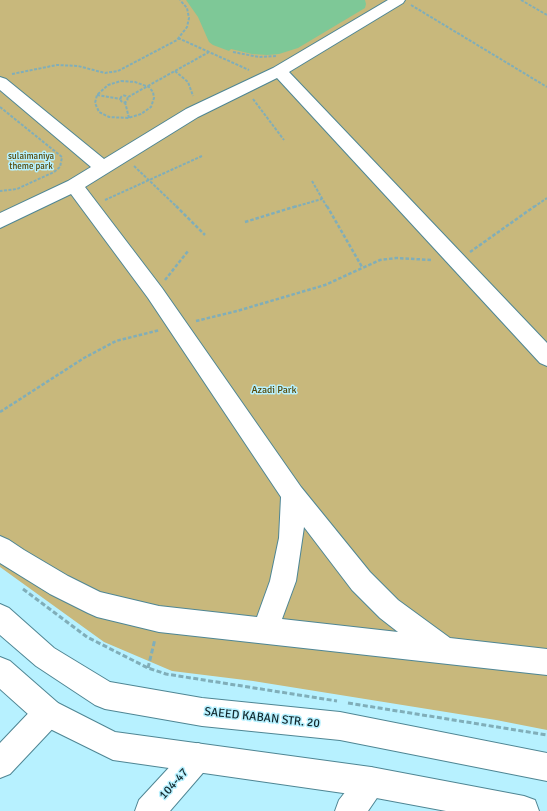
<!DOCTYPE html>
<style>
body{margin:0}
canvas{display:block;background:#b7f1ff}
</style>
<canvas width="547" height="811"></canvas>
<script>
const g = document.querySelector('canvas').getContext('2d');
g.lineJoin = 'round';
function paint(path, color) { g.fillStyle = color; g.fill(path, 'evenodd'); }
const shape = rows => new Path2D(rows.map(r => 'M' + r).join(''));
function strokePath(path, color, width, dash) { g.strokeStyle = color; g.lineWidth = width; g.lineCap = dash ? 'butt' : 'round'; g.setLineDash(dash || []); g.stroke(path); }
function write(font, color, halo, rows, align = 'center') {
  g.font = font + ' Signika,sans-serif'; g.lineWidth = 3; g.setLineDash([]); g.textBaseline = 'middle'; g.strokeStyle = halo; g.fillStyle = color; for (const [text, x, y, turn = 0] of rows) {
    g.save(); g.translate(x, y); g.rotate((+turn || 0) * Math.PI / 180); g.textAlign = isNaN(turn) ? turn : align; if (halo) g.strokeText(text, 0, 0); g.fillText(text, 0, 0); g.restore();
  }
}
paint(shape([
 [0,0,547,0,547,730,496,720,253,681,172,671,104,642,0,567]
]), '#c8b87c');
paint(shape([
 [186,0,365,0,366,4,365,8,298,48,279,54,267,55,252,54,231,49,229,51,213,45,209,42,198,17]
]), '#7ec897');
const minor = shape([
 [388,0,405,0,403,3,289,72,547,343,547,366,540,363,277,78,198,117,85,187,162,288,301,487,370,572,398,600,450,638,547,649,547,675,159,632,97,617,88,613,50,594,0,563,0,536,9,540,24,550,68,576,100,592,159,606,257,617,270,581,279,538,281,497,148,298,71,194,0,228,0,213,68,181,91,167,0,90,0,77,6,79,104,159,186,109,273,68,388,0],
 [304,527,352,590,380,618,398,632,282,619,296,581,304,527],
 [48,699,58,703,62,713,58,723,10,774,0,778,0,743,38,703,48,699],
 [198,743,208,747,212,757,208,767,170,811,135,811,139,800,188,747,198,743],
 [371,767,381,772,386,782,381,792,368,811,335,811,339,800,361,772,371,767]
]);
const major = shape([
 [0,604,9,608,54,648,110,682,202,698,340,712,547,753,547,781,340,740,202,726,105,709,95,705,36,666,0,635,0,604],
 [0,657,10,661,58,703,115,732,371,767,524,796,535,800,539,811,446,811,371,797,113,760,38,723,0,689,0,657]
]);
strokePath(minor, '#4f8694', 2);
strokePath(major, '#4f8694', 2);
strokePath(shape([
 [521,0,547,15],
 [411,5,547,87],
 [178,38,249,70],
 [233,52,259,57,276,56],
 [175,71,188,82,193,96],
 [12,74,57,65,78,66,105,73,118,71,177,40,187,27,189,18,187,8,180,0],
 [121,81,135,82,149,87,153,92,154,98,151,107,141,114,128,118,109,117,99,112,95,103,97,95,108,85,121,81],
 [97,95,120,99],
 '120.5 99a3.5 3.5 0 1 1 7 0a3.5 3.5 0 1 1-7 0Z',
 [128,97,209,52],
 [253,99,284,140],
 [125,102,129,118],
 [0,107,62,157,60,167,54,172,17,189,0,191],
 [134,166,177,207],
 [312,181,327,207],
 [105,200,202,156],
 [294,207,322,199],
 [534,207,547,198]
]), '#80aeb9', 2, [3, 1.5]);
strokePath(shape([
 [176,206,205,235],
 [327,206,362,267],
 [245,222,297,206],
 [470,252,535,206],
 [165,280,188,251],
 [196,321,237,311,325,285,380,260,396,258,432,260],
 [0,412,84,358,116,341,160,330]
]), '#80aeb9', 2.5, [3.5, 2]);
strokePath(shape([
 [23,589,87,637,148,668,166,674,337,701],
 [148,668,155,639],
 [348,703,547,735]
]), '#80aeb9', 3, [5, 2.5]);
paint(minor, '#fff');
paint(major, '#fff');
write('9px', '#564706', '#b7f1ff', [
 ["sulaimaniya",31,157],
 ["theme park",31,167]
]);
write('10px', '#564706', '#b7f1ff', [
 ["Azadi Park",274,390]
]);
write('12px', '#11282e', '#b7f1ff', [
 ["SAEED KABAN STR. 20",262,718,6],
 ["104-47",174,784,-48]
]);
</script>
